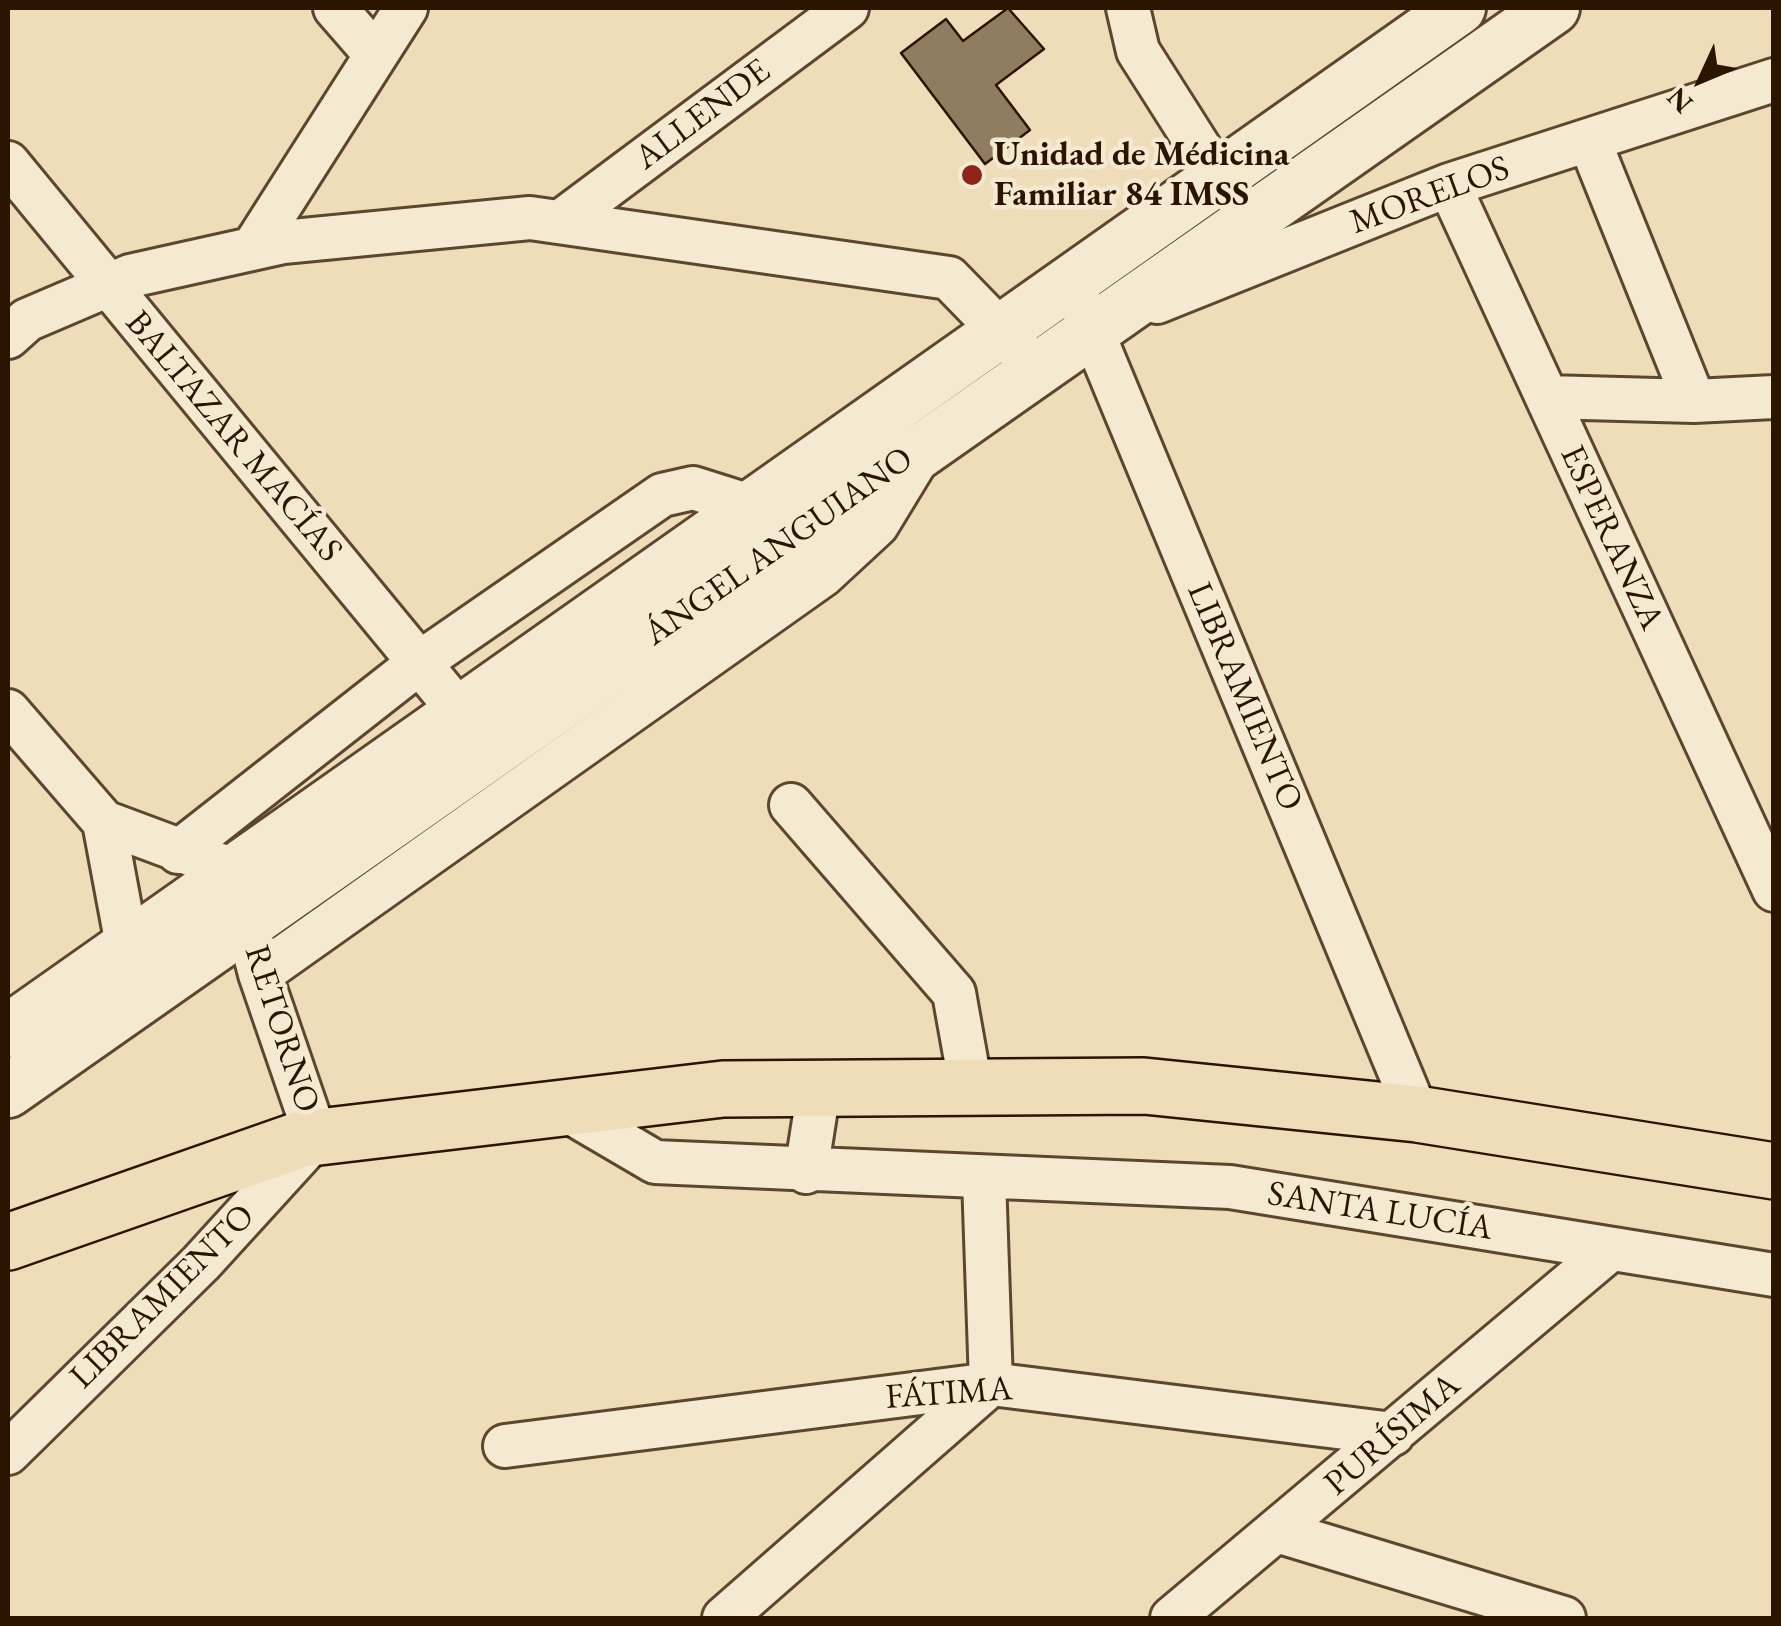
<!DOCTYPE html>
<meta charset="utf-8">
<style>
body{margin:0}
#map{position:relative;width:1781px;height:1626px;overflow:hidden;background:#eeddb8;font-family:"EB Garamond",serif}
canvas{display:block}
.frame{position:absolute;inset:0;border:10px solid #2b1400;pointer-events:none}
.north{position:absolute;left:1651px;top:30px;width:100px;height:100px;-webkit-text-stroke:8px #f4e9d1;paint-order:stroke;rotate:226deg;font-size:28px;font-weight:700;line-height:40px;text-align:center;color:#2b1400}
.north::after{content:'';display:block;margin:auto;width:35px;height:45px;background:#2b1400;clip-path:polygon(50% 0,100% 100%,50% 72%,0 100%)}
</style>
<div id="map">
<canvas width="1781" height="1626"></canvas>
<div class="frame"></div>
<div class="north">N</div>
</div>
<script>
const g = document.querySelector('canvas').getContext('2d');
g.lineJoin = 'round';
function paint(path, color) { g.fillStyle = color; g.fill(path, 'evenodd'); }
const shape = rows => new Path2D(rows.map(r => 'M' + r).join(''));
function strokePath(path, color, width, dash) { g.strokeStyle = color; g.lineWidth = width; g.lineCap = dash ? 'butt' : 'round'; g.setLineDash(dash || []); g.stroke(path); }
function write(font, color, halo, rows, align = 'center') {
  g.font = font + ' "EB Garamond",serif'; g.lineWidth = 9; g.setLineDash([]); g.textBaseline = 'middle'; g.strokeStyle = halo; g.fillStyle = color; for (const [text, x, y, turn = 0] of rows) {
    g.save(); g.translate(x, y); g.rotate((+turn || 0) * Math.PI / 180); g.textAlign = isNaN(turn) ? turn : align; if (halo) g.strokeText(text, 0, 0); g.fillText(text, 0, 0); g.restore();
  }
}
const building = shape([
 [1008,8,1044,49,996,85,1030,130,985,164,901,53,946,19,963,41,1008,8]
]);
paint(building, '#907d60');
strokePath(building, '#2b1400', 2.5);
const minor = shape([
 [335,8,375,54],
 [1128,8,1138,51,1218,177],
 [1589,140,1694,401],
 [8,163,459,711],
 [1449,185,1774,890],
 [560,222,847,8],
 [253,248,406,8],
 [1157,302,1449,185,1774,80],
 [1081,304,1417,1114],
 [8,337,27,320,130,276,283,242,530,218,949,278,1021,352],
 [1547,397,1694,401,1774,397],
 [8,711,104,822,233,870,260,974,316,1137,201,1263,8,1453],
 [791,805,954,993,971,1088],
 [104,822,127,945,142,971],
 [178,852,419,663,662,495,693,488,750,506],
 [260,974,823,575,877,525,919,456],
 [563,1108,655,1162,1230,1187,1774,1275],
 [806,1172,819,1089],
 [505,1446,991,1384,1393,1434],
 [1280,1532,1564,1618],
 [724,1618,991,1384,984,1178],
 [1172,1618,1611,1249]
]);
const tertiary = shape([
 [8,1031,1459,8],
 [8,1091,1553,8]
]);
const primary = shape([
 [8,1242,302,1139,723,1089,1144,1086,1417,1114,1774,1171]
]);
strokePath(minor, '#5c462e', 48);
strokePath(tertiary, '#5c462e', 58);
strokePath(primary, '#2b1400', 60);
strokePath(minor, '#f4e9d1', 42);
strokePath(tertiary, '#f4e9d1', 52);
strokePath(primary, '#eeddb8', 55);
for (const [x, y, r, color] of [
 [972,175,12,"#8f2418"]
]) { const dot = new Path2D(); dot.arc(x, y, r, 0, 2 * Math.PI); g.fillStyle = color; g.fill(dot); strokePath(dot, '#f4e9d1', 4); }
write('35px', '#2b1400', '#f4e9d1', [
 ["ALLENDE",703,115,-37],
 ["MORELOS",1430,196,-20],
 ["BALTAZAR MACÍAS",233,437,50],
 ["ESPERANZA",1611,538,65],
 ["ÁNGEL ANGUIANO",779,547,-35],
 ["LIBRAMIENTO",1244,697,67],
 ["RETORNO",281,1029,72],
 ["SANTA LUCÍA",1380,1212,9],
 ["LIBRAMIENTO",163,1297,-45],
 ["FÁTIMA",949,1394,-4],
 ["PURÍSIMA",1393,1435,-41]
]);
write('bold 35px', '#2b1400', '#f4e9d1', [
 ["Unidad de Médicina",994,155],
 ["Familiar 84 IMSS",994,195]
], 'left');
</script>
